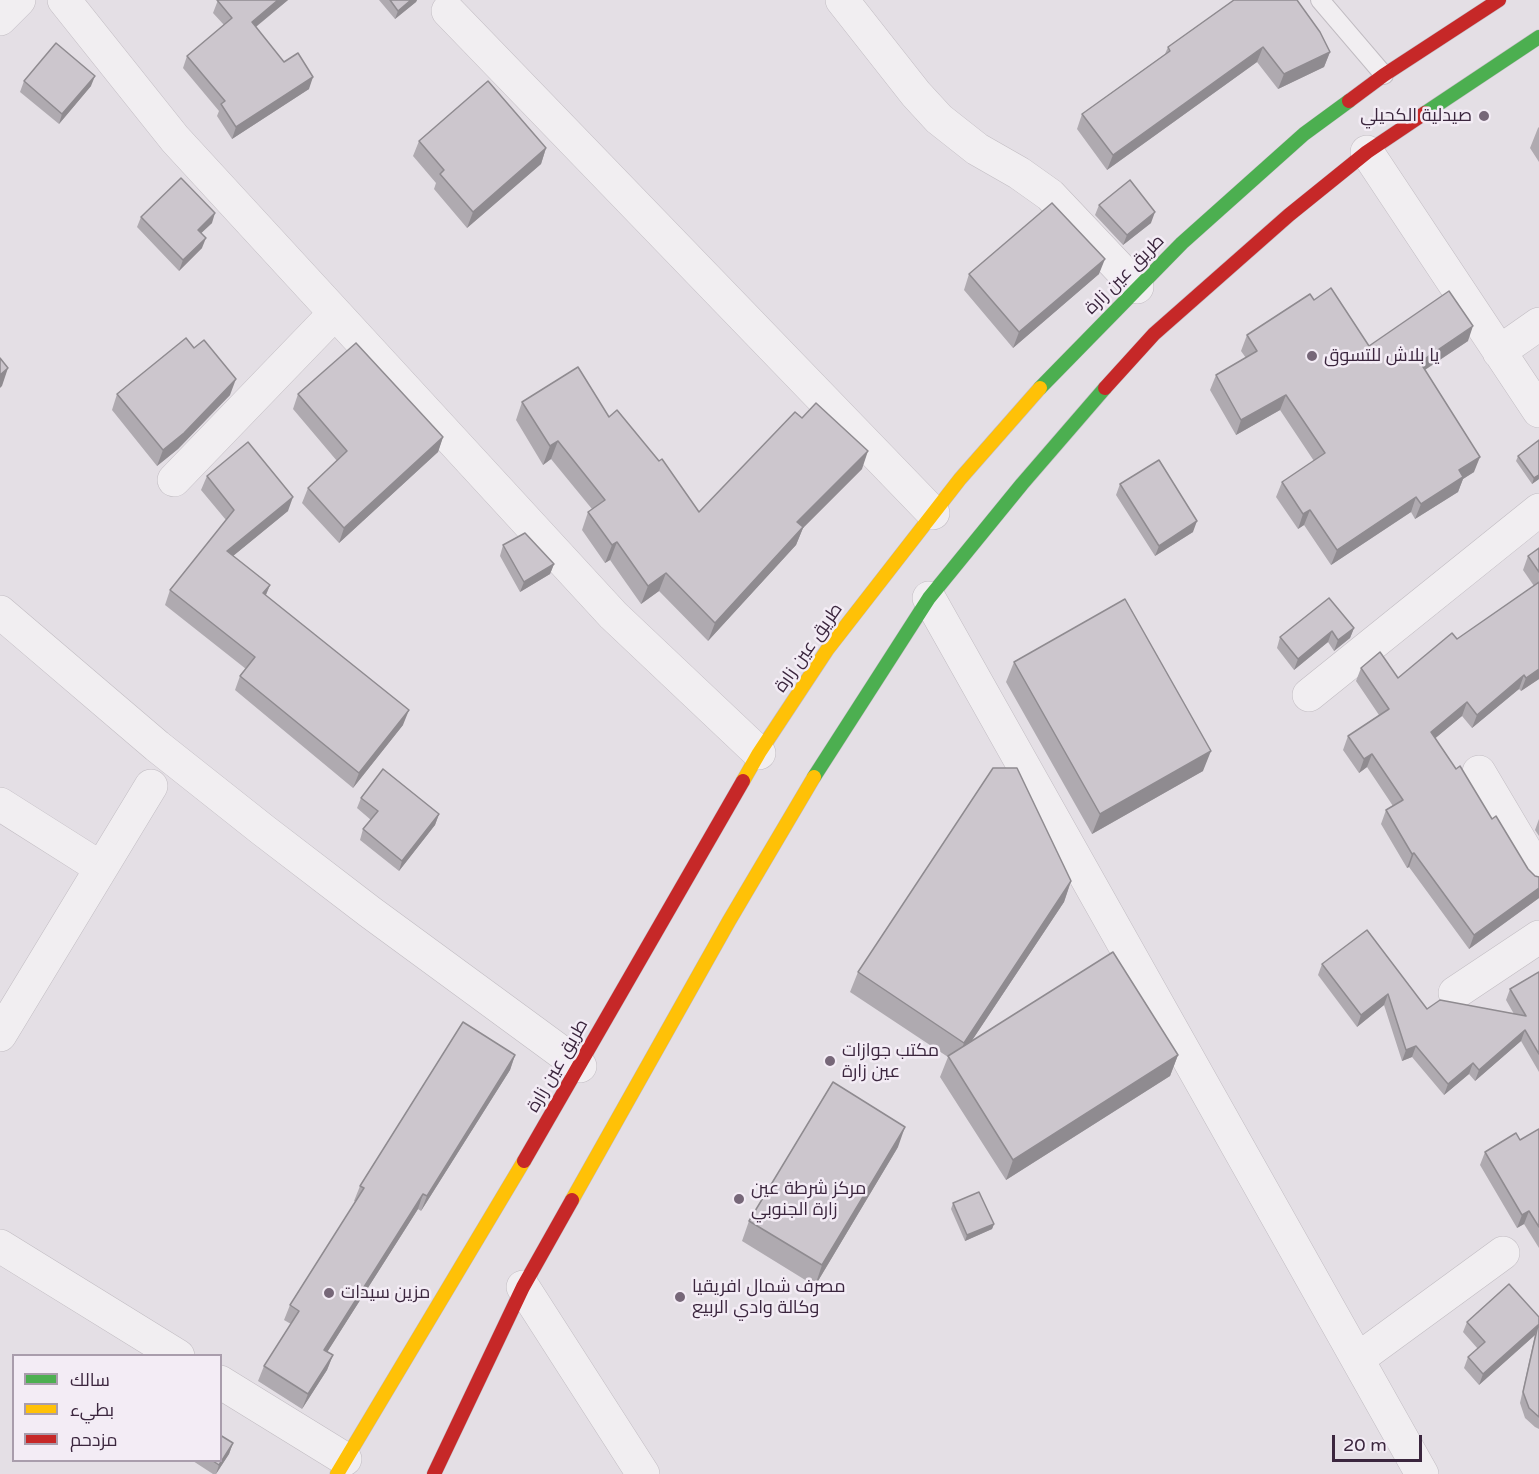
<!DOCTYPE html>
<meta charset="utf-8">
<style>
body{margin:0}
#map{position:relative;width:1539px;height:1474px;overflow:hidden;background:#e4dfe5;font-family:"Varela Round",Cairo,sans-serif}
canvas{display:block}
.legend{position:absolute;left:12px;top:1354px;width:210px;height:108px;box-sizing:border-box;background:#f3ecf5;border:2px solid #a99dac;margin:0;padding:8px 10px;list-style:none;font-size:18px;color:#3b263e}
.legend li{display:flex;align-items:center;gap:12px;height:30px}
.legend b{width:30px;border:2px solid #a99dac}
.scale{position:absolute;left:1332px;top:1435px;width:90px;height:27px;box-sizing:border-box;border:3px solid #3b263e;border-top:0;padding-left:8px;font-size:18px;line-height:21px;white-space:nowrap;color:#3b263e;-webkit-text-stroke:4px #f3ecf5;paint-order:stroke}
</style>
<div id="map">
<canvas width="1539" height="1474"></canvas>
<ul class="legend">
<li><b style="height:8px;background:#4caf50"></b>سالك</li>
<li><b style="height:8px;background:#ffc107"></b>بطيء</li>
<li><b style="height:8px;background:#c62828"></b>مزدحم</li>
</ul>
<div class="scale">20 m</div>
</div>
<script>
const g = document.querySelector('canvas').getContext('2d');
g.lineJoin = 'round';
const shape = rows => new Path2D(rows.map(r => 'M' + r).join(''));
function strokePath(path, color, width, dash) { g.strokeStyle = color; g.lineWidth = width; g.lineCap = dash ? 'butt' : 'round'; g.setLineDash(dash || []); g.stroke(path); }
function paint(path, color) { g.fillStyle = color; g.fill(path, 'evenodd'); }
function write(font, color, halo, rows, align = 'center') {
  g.font = font + ' "Varela Round",Cairo,sans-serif'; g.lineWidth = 5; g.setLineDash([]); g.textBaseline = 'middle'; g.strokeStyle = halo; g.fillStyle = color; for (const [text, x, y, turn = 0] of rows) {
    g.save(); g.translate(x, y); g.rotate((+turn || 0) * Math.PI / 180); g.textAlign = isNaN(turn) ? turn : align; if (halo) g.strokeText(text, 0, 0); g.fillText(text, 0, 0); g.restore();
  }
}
const lane = shape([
 [1320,0,1384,75]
]);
const street = shape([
 [64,0,175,139,613,615,759,753],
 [842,0,916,94,939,119,977,149,1019,173,1050,195,1137,287],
 [448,11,933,513],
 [0,19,19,0],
 [1367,152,1539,411],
 [1499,352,1539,324],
 [174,480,335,313],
 [929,598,1422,1474],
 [0,612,157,746,263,830,370,912,580,1066],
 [1309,695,1539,510],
 [1479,772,1539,873],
 [0,804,101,868],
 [1455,993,1539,937],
 [0,1035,151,786],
 [0,1246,178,1356],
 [523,1287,643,1474],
 [1358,1359,1503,1253],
 [220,1382,345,1459]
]);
const fast = shape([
 [1425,113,1539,37],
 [1040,388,1182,243,1304,134,1349,101],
 [814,777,929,598,1022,484,1105,388]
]);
const slow = shape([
 [743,781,759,753,827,650,960,479,1040,388],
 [572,1200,729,921,814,777],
 [337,1474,524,1161]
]);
const jam = shape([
 [1349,101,1384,75,1499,0],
 [1105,388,1154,334,1289,215,1367,152,1425,113],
 [524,1161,743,781],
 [434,1474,523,1287,572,1200]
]);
strokePath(lane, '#c1bcc2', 20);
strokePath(street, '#c1bcc2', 34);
strokePath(fast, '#c1bbc3', 15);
strokePath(slow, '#c1bbc3', 15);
strokePath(jam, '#c1bbc3', 15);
strokePath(lane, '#f1eef1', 18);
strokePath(street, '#f1eef1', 33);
strokePath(fast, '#4caf50', 14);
strokePath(slow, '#ffc107', 14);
strokePath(jam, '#c62828', 14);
paint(shape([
 [218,0,288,0,256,27,284,62,309,89,232,139,217,116,219,111,183,68,187,56,224,25,213,13],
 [379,0,417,0,416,2,395,19],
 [1234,0,1330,52,1324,67,1278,89,1257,62,1107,170,1077,129,1082,114,1165,54,1168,47],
 [24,81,91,86,59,124,20,92],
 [1539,127,1539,162,1530,148,1538,128],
 [419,141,546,148,541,164,467,228,434,189,436,183,413,156],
 [1099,205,1151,223,1123,245,1095,215],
 [141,217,212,223,201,233,202,248,179,271,137,227],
 [969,274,1099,274,1013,348,964,290],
 [1314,300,1369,346,1468,341,1425,370,1474,472,1463,479,1458,492,1415,519,1411,512,1331,565,1304,525,1298,529,1276,497,1282,482,1314,461,1280,410,1236,435,1210,390,1216,375,1246,358,1241,351,1247,335],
 [194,348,230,395,178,449,157,466,112,410,117,394],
 [298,394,443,437,438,452,339,543,302,503,308,488,337,461,293,409],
 [522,402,609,417,699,512,862,469,803,528,796,545,708,641,659,591,641,604,610,560,605,563,582,530,588,512,592,509,551,459,543,465,516,420],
 [1539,440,1539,479,1532,484,1516,461,1518,456],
 [207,476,288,511,233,556,270,585,266,595,403,725,353,788,235,690,240,676,246,669,165,605,170,590,226,520,201,490],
 [1120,484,1193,532,1155,556,1116,495],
 [503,545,554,564,550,574,520,592,500,556],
 [1539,548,1539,679,1521,691,1519,689,1472,728,1462,716,1435,738,1456,769,1528,869,1535,876,1539,877,1539,898,1469,949,1409,867,1407,868,1381,824,1386,810,1393,806,1367,767,1359,773,1343,750,1348,736,1379,715,1356,681,1361,668,1398,678,1457,639,1534,586,1523,570,1528,556],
 [1354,628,1350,638,1334,651,1328,642,1294,670,1277,648,1280,637],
 [1014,662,1203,771,1092,834,1006,682],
 [361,798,439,814,435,825,399,871,360,840,363,829,371,820,357,808],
 [1539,819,1539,836,1535,830],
 [1071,881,1064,902,971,1042,1178,1055,1170,1076,1006,1180,940,1077,948,1057,850,992,858,972],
 [1322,964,1427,1009,1514,1014,1506,1000,1510,989,1539,972,1539,1072,1521,1041,1475,1081,1469,1074,1444,1095,1412,1057,1402,1061,1384,1005,1357,1027,1318,975],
 [515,1055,510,1070,421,1211,418,1209,327,1352,333,1355,327,1370,302,1409,258,1381,264,1366,291,1324,284,1320,290,1305,356,1202,354,1201,360,1186],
 [1539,1129,1539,1248,1524,1224,1517,1228,1480,1165,1485,1152,1520,1140],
 [898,1147,815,1286,742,1241,749,1221],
 [953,1203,994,1224,992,1229,965,1241,951,1209],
 [1539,1317,1539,1429,1535,1427,1525,1418,1520,1403,1535,1335,1479,1385,1464,1368,1468,1357,1478,1349,1463,1332,1467,1322],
 [233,1443,229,1454,216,1474,213,1474,193,1461,220,1461]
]), '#afaab0');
paint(shape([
 [278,0,288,0,247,34,252,22],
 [411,0,417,0,416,2,395,19,398,11],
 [1263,47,1257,62,1107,170,1113,155],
 [1330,52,1324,67,1278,89,1284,74],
 [95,76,91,86,59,124,62,114],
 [313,77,309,89,232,139,236,127],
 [546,148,541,164,467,228,473,212],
 [1155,212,1151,223,1123,245,1127,235],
 [215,213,212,223,194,240,198,230],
 [206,238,202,248,179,271,183,260],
 [1105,259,1099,274,1013,348,1019,332],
 [1473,326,1468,341,1414,377,1420,362],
 [8,368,2,386,0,388,0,375],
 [236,379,230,395,178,449,157,466,163,450],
 [1286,395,1280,410,1236,435,1241,420],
 [443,437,438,452,339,543,344,528],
 [558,441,551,459,543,465,550,446],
 [868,451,862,469,803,528,796,545,708,641,715,623,797,522],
 [1480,457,1474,472,1463,479,1458,492,1415,519,1421,504,1459,470],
 [1539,475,1539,479,1532,484,1534,478],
 [293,497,288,511,222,565,227,551],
 [1416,497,1411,512,1331,565,1337,550],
 [1310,510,1304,525,1298,529,1303,514],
 [1197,521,1193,532,1155,556,1159,546],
 [617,542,610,560,605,563,612,545],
 [554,564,550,574,520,592,524,582],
 [666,573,659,591,641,604,648,586],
 [270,585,264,599,263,593],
 [1354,628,1350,638,1334,651,1338,640],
 [1332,631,1328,642,1294,670,1298,659],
 [1539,669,1539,679,1521,691,1526,678],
 [1524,675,1519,689,1472,728,1477,715],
 [1467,702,1462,716,1426,746,1431,732],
 [409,710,403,725,353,788,359,773],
 [1211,751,1203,771,1092,834,1100,814],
 [1372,754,1367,767,1359,773,1364,759],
 [439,814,435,825,399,871,402,861],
 [1414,853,1409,867,1407,868,1412,854],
 [1071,881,1064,902,957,1063,964,1043],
 [1539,888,1539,898,1469,949,1474,935],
 [1388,994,1384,1005,1357,1027,1361,1015],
 [1525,1030,1521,1041,1475,1081,1479,1070],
 [1416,1046,1412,1057,1402,1061,1406,1050],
 [515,1055,510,1070,421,1211,427,1196],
 [1178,1055,1170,1076,1006,1180,1013,1160],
 [1473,1063,1469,1074,1444,1095,1448,1084],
 [905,1127,898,1147,815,1286,822,1265],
 [423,1194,418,1209,319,1365,324,1350],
 [1529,1211,1524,1224,1517,1228,1522,1215],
 [994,1224,992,1229,965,1241,967,1235],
 [1538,1325,1535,1335,1479,1385,1483,1374],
 [333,1355,327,1370,302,1409,308,1394],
 [233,1443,229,1454,216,1474,219,1465]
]), '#8f8b90');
const building = shape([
 [217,0,278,0,252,22,284,62,298,53,313,77,236,127,221,104,225,101,187,56,232,18,217,0],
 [390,0,411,0,398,11,390,0],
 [1234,0,1297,0,1320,32,1330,52,1284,74,1263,47,1113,155,1082,114,1170,51,1168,47,1234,0],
 [56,43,95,76,62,114,24,81,56,43],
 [488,81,546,148,473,212,440,174,444,170,419,141,488,81],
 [181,178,215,213,198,230,206,238,183,260,141,217,181,178],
 [1130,180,1155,212,1127,235,1099,205,1130,180],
 [1052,203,1105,259,1019,332,969,274,1052,203],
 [1331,288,1369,346,1449,291,1473,326,1420,362,1480,457,1459,470,1463,477,1421,504,1416,497,1337,550,1310,510,1303,514,1282,482,1325,453,1286,395,1241,420,1216,375,1257,351,1247,335,1310,294,1314,300,1331,288],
 [186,338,194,348,204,340,236,379,184,433,163,450,117,394,186,338],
 [356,343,443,437,344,528,308,488,347,451,298,394,356,343],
 [0,358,8,368,0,375,0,358],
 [578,367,609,417,617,410,659,461,662,459,699,512,795,412,802,418,816,403,868,451,797,522,803,527,715,623,666,573,648,586,617,542,612,545,588,512,605,500,558,441,550,446,522,402,578,367],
 [1539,440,1539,475,1534,478,1518,456,1539,440],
 [248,442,293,497,227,551,270,585,263,593,409,710,359,773,240,676,255,657,170,590,234,510,207,476,248,442],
 [1159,460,1197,521,1159,546,1120,484,1159,460],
 [525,533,554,564,524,582,503,545,525,533],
 [1539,548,1539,572,1528,556,1539,548],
 [1539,582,1539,669,1526,678,1524,675,1477,715,1467,702,1431,732,1456,769,1460,766,1492,819,1496,816,1528,869,1535,876,1539,877,1539,888,1474,935,1414,853,1412,854,1386,810,1403,800,1372,754,1364,759,1348,736,1389,709,1361,668,1380,652,1398,678,1452,633,1457,639,1539,582],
 [1329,598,1354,628,1338,640,1332,631,1298,659,1280,637,1329,598],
 [1125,599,1211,751,1100,814,1014,662,1125,599],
 [993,768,1017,768,1071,881,964,1043,858,972,993,768],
 [383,769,439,814,402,861,363,829,378,811,361,798,383,769],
 [1367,930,1427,1009,1440,1000,1526,1016,1510,989,1539,972,1539,1054,1525,1030,1479,1070,1473,1063,1448,1084,1416,1046,1406,1050,1388,994,1361,1015,1322,964,1367,930],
 [1113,952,1178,1055,1013,1160,948,1056,1113,952],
 [463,1022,515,1055,427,1196,423,1194,324,1350,333,1355,308,1394,264,1366,299,1311,290,1305,364,1188,360,1186,463,1022],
 [833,1082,905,1127,822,1265,749,1221,833,1082],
 [1539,1129,1539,1227,1529,1211,1522,1215,1485,1152,1516,1133,1520,1140,1539,1129],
 [979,1192,994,1224,967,1235,953,1203,979,1192],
 [1509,1284,1539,1317,1539,1417,1529,1408,1523,1392,1538,1325,1483,1374,1468,1357,1485,1342,1467,1322,1509,1284],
 [220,1435,233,1443,219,1465,213,1461,220,1461,220,1435]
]);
paint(building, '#ccc6cd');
strokePath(building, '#8f8b90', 1.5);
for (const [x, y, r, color] of [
 [1484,116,6,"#766778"],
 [1312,356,6,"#766778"],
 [830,1061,6,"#766778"],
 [739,1199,6,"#766778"],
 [329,1293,6,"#766778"],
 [680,1297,6,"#766778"]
]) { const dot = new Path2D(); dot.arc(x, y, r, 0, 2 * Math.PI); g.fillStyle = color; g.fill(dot); strokePath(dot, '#f3ecf5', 2); }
write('18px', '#3b263e', '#f3ecf5', [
 ["صيدلية الكحيلي",1472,116,"right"],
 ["يا بلاش للتسوق",1324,356],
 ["مكتب جوازات",842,1051],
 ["عين زارة",842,1072],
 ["مركز شرطة عين",751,1189],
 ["زارة الجنوبي",751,1210],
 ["مصرف شمال افريقيا",692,1287],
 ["وكالة وادي الربيع",692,1308],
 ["مزين سيدات",341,1293]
], 'left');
write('18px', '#3b263e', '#f3ecf5', [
 ["طريق عين زارة",1125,275,-45],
 ["طريق عين زارة",809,648,-55],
 ["طريق عين زارة",558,1066,-60]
]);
</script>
